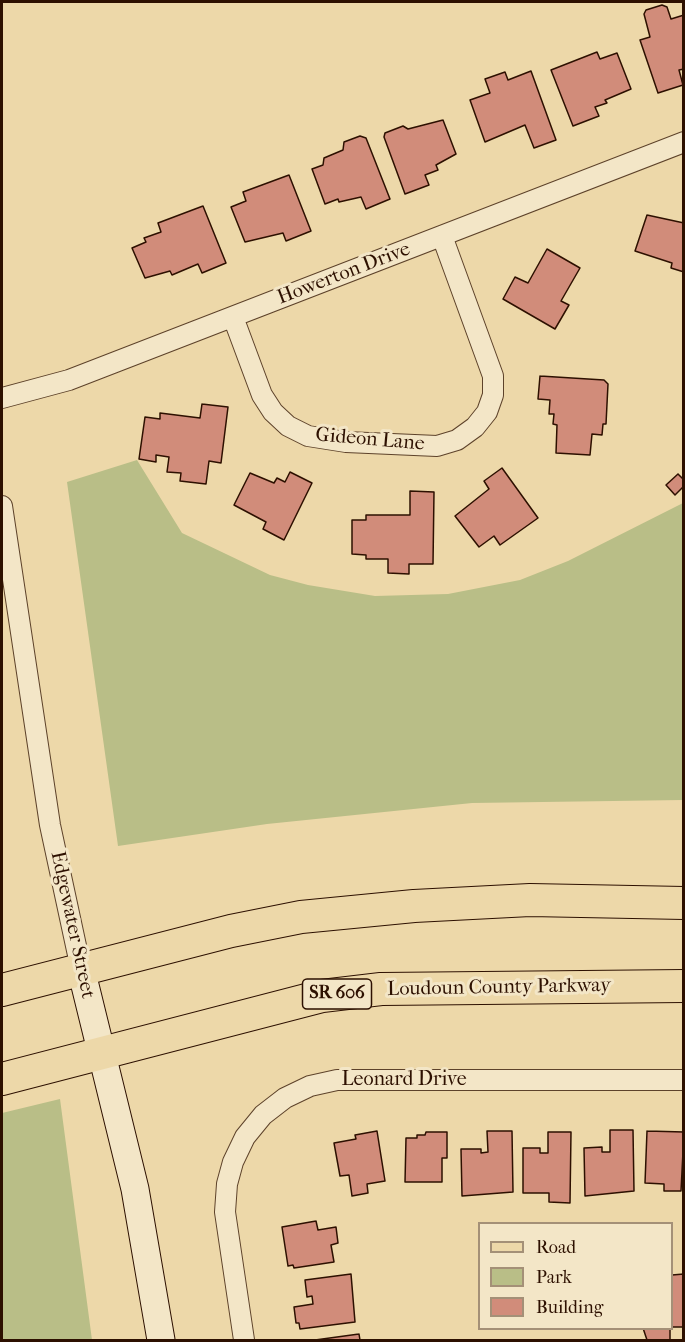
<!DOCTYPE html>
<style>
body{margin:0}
#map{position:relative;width:685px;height:1342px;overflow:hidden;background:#edd8a9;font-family:"IM FELL French Canon",serif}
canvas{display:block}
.frame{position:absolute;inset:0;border:3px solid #2d1000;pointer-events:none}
.legend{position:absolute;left:478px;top:1222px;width:195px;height:108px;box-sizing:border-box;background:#f3e6c7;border:2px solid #a49077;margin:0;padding:8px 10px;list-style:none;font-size:18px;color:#2d1000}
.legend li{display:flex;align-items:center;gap:12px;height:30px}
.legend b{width:30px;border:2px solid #a49077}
</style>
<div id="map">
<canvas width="685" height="1342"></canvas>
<div class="frame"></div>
<ul class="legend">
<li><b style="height:8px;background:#edd8a9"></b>Road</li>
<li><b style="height:16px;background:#b9be87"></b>Park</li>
<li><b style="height:16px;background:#d18c7a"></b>Building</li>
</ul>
</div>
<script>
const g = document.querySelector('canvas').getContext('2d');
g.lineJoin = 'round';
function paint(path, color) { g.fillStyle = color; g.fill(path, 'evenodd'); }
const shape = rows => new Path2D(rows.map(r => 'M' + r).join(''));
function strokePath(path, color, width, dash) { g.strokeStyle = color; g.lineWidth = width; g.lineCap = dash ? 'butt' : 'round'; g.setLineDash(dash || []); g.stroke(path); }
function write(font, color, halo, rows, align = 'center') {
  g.font = font + ' "IM FELL French Canon",serif'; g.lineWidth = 6; g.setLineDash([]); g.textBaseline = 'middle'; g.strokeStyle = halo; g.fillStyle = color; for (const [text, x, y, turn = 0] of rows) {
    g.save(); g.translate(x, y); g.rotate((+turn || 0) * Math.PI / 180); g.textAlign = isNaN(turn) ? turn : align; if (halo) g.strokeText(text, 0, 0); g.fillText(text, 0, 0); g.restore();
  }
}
paint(shape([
 [137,460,182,533,270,575,308,585,375,596,448,594,520,580,568,561,683,503,683,800,472,803,267,824,118,846,67,482],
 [60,1099,92,1340,2,1340,2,1113]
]), '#b9be87');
const building = shape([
 [662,5,667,7,671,19,684,15,684,69,679,70,683,85,658,93,640,40,650,37,644,14,646,10,662,5],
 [597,52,600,59,617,53,631,89,605,100,607,103,595,107,599,116,573,126,551,70,597,52],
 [531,71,556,140,534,148,525,125,485,142,470,100,490,93,485,79,505,72,508,80,531,71],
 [443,120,456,154,436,165,438,170,425,175,429,185,405,194,384,137,385,133,403,126,408,129,443,120],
 [360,136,366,138,390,199,366,209,361,197,339,202,338,199,325,204,312,169,323,165,324,158,343,150,344,142,360,136],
 [289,175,311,231,286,241,283,233,245,242,231,207,246,201,243,192,289,175],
 [203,206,226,263,202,273,198,264,172,275,170,271,145,278,132,248,146,242,144,238,161,232,158,223,203,206],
 [647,215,684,223,684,272,671,268,672,263,635,251,647,215],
 [547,249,580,268,561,301,569,305,555,329,503,299,515,277,528,283,547,249],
 [540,376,604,380,608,384,606,424,603,424,602,435,592,434,590,455,556,453,557,425,553,424,554,414,549,414,550,400,538,399,540,376],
 [202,404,228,407,221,463,209,461,206,484,180,481,181,473,167,472,169,457,156,455,156,462,139,459,145,417,160,419,160,413,200,418,202,404],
 [502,468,538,518,500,545,494,536,479,547,455,516,489,489,484,481,502,468],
 [290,472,312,483,284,540,263,529,266,522,234,505,250,473,274,483,277,478,285,482,290,472],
 [678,474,684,480,684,486,675,495,666,485,678,474],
 [410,491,434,492,433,564,409,564,409,574,388,573,388,559,366,559,366,555,352,554,352,520,366,520,366,515,410,515,410,491],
 [610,1130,633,1130,634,1191,585,1196,584,1148,602,1147,602,1152,610,1152,610,1130],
 [377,1131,385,1181,367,1184,368,1193,352,1196,349,1175,340,1176,334,1143,356,1139,355,1135,377,1131],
 [487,1131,512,1131,513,1192,462,1196,461,1149,481,1149,481,1153,488,1152,487,1131],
 [647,1131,684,1132,681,1191,664,1191,664,1184,645,1183,647,1131],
 [426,1132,447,1132,447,1158,442,1158,442,1182,405,1182,406,1138,417,1138,417,1135,425,1135,426,1132],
 [548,1132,571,1132,570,1203,549,1202,549,1193,523,1193,523,1148,540,1148,540,1153,548,1153,548,1132],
 [316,1221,318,1230,336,1227,338,1243,331,1245,334,1262,294,1268,293,1265,288,1266,282,1227,316,1221],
 [351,1274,355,1322,300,1329,299,1323,296,1323,294,1307,313,1304,312,1296,307,1297,305,1280,351,1274],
 [684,1274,684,1327,672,1327,672,1275,684,1274],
 [643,1328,670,1328,670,1340,647,1340,643,1328],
 [359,1334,360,1340,315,1340,359,1334]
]);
paint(building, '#d18c7a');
strokePath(building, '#2d1000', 1.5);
const street = shape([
 [233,317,262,395,273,412,288,426,308,436,346,442,437,446,457,440,475,427,487,412,493,395,493,376,442,236],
 [2,398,69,380,684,142],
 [2,506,50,825,81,969],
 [244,1340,225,1212,227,1184,233,1162,245,1137,263,1115,285,1098,310,1086,337,1080,684,1080]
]);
const secondary = shape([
 [81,969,135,1189,161,1340]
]);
const primary = shape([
 [2,990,231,931,301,917,414,906,530,900,684,903],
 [2,1079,322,996,381,989,684,986]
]);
strokePath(street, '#5d422a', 22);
strokePath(secondary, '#2d1000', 29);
strokePath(primary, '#2d1000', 34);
strokePath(street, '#f3e6c7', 20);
strokePath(secondary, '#f3e6c7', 27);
strokePath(primary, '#edd8a9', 32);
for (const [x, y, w] of [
 [337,994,69]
]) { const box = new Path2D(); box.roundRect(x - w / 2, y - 15, w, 30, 4.5); g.fillStyle = '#f3e6c7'; g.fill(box); strokePath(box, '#2d1000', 1.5); }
write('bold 18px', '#2d1000', null, [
 ["SR 606",337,994]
]);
write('20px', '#2d1000', '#f3e6c7', [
 ["Howerton Drive",344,274,-21],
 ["Gideon Lane",370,440,5],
 ["Edgewater Street",72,925,78],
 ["Loudoun County Parkway",499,988,-1],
 ["Leonard Drive",404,1080]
]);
</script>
